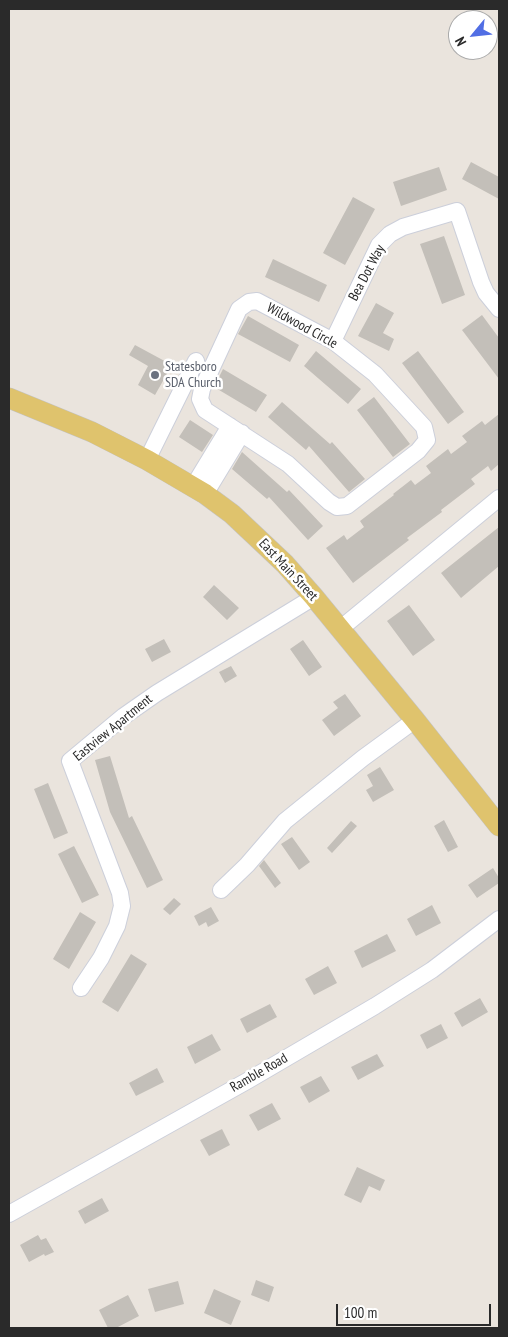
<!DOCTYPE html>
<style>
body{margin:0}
#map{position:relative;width:508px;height:1337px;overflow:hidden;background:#eae4dd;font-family:"PT Sans Narrow",sans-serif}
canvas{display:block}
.frame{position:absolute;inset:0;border:10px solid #2a2a2a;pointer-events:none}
.north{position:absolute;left:448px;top:10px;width:50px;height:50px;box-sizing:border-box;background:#fff;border:1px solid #aaa;border-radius:50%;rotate:242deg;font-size:14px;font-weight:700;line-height:20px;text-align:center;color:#2a2a2a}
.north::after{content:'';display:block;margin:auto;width:18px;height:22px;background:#516ee4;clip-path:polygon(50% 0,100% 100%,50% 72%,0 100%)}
.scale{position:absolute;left:336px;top:1304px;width:155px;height:22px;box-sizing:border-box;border:2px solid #2a2a2a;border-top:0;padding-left:6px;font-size:15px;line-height:18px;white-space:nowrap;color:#2a2a2a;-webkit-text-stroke:4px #fff;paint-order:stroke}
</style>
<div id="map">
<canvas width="508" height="1337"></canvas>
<div class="frame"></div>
<div class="north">N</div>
<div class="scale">100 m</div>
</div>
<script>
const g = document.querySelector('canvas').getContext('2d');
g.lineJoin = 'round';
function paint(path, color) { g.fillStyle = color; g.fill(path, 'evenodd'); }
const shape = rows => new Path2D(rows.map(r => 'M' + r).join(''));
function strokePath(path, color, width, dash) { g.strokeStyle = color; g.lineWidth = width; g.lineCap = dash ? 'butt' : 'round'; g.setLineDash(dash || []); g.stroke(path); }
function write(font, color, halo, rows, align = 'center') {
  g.font = font + ' "PT Sans Narrow",sans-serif'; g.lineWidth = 5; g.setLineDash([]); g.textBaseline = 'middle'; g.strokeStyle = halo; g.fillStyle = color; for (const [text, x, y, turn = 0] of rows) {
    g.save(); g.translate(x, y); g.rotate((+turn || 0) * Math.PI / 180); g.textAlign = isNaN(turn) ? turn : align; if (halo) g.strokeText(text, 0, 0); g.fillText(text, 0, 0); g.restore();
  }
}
paint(shape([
 [471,162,499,177,499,199,462,179],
 [439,167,447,190,401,206,393,182],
 [353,197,375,209,345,265,323,253],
 [444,236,465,295,442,304,420,244],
 [273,259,327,285,319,302,265,277],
 [376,303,394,313,383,333,394,339,389,351,358,336],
 [482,315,499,338,499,379,462,330],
 [248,316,299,345,290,362,238,334],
 [135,345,172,365,155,395,138,385,148,366,129,355],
 [316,351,361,389,348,404,304,366],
 [418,351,464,412,448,424,402,363],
 [223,369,267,395,256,412,214,387],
 [374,397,410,444,393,457,357,410],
 [282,402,330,444,332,442,365,479,349,492,309,446,306,450,268,417],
 [499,414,499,464,491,471,488,466,471,479,475,484,441,510,442,512,407,538,409,540,353,583,326,548,344,535,347,540,364,527,360,521,394,495,393,494,411,480,415,485,431,473,426,466,448,449,451,454,467,442,462,436,482,421,485,425],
 [190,420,213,435,202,452,179,437],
 [242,452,287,492,289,490,323,526,308,540,269,497,267,499,232,469],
 [499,527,499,566,461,598,441,573],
 [214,585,239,608,227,620,203,597],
 [409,605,435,640,413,656,387,621],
 [164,639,171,652,152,662,145,649],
 [303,640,322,667,309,676,290,649],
 [231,666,237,676,225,683,219,672],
 [345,694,361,716,334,736,322,720,338,708,333,702],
 [110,756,129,818,132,816,163,880,147,888,110,812,95,760],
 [380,767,394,790,373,802,366,790,373,786,367,775],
 [48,783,68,833,54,839,34,789],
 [444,820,458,847,448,852,434,826],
 [351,821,357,826,332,853,327,848],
 [292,837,310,862,299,870,281,844],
 [74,846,99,895,82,903,58,854],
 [264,860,281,883,275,888,259,866],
 [493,868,499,878,499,883,477,898,468,885],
 [174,898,181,904,170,915,163,909],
 [432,905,441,923,416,936,407,919],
 [211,907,219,921,208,927,206,922,199,926,194,916],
 [80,912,96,922,69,969,53,959],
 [387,934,396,951,362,968,354,951],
 [131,954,147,964,118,1012,102,1002],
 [328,966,337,983,314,995,305,979],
 [480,998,488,1012,462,1027,454,1013],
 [270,1004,277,1017,247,1033,240,1019],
 [441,1024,448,1038,427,1049,420,1035],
 [212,1034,221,1050,195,1064,187,1047],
 [377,1054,384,1066,358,1080,351,1067],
 [157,1068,164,1082,136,1096,129,1083],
 [321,1076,330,1091,309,1103,300,1087],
 [272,1103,281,1119,258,1131,249,1115],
 [222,1129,230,1145,209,1156,200,1140],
 [357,1167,385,1180,380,1191,369,1186,361,1203,344,1195],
 [102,1198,109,1211,85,1224,78,1211],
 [38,1235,41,1240,46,1238,54,1252,45,1256,44,1254,29,1262,20,1245],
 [256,1280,274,1287,269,1302,251,1295],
 [178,1281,184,1304,155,1312,148,1289],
 [214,1289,241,1301,231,1325,204,1313],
 [128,1295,139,1316,116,1328,108,1328,99,1310]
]), '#c3bfb9');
const minor = shape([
 [257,301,333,341,375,374,424,427,427,440,418,451,347,506,337,507,329,502,288,464,205,410,200,399,202,389,239,309,249,302,257,301],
 [333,341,379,245,390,234,403,227,457,211,481,282,486,293,499,309],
 [147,460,196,361],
 [193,487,230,426],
 [205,494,242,433],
 [340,629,499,498],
 [221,890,247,865,285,821,363,758,415,720],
 [81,988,101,958,117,926,122,906,120,893,70,761,124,716,157,693,314,597],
 [9,1214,247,1081,375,1006,432,970,499,919]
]);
const major = shape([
 [9,398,92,432,147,460,205,494,232,514,285,564,314,597,415,720,499,826]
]);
strokePath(minor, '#cccfda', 18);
strokePath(major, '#c3c3c3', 21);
strokePath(minor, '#fff', 16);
strokePath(major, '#dfc36d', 20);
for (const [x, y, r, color] of [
 [155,375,5,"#6b7280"]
]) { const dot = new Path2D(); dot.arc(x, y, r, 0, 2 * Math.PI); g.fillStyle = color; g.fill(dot); strokePath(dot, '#fff', 2); }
write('14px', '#2a2a2a', '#fff', [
 ["Bea Dot Way",367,273,-62],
 ["Wildwood Circle",302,326,29],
 ["East Main Street",288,570,47],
 ["Eastview Apartment",113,728,-39],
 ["Ramble Road",259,1073,-30]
]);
write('14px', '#5b616d', '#fff', [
 ["Statesboro",165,367],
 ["SDA Church",165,383]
], 'left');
</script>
